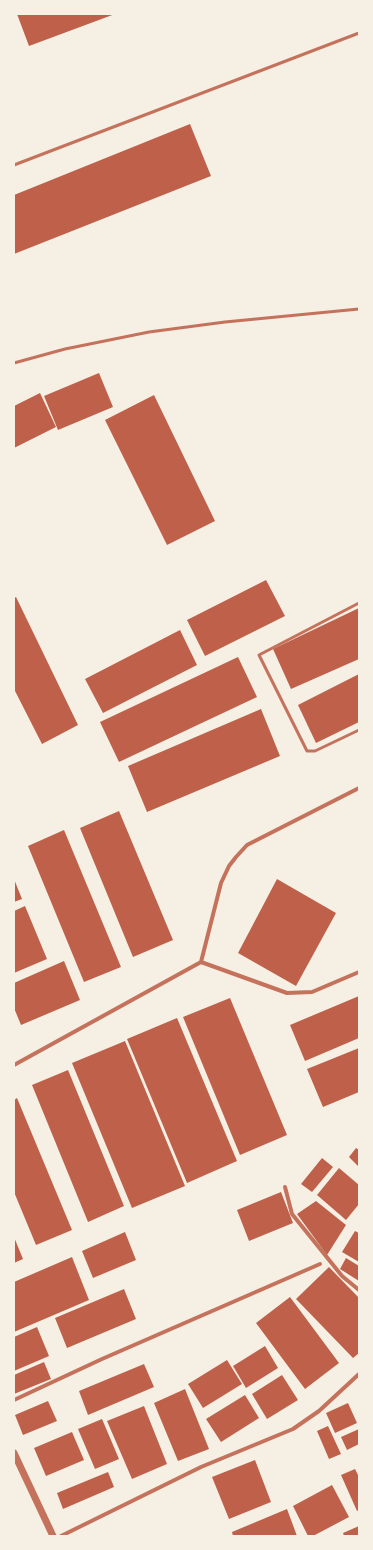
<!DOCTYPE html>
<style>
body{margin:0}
#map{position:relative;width:373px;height:1550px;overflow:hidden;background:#f6efe4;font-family:"DejaVu Sans",sans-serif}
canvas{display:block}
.frame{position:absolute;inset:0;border:15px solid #f6efe4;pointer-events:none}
</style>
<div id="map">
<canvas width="373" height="1550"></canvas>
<div class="frame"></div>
</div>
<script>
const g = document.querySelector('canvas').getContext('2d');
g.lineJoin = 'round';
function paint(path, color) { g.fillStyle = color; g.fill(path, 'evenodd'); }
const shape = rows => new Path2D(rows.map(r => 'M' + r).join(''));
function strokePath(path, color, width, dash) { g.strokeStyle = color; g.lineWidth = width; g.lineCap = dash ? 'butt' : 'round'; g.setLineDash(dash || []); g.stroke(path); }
paint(shape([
 [17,14,115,14,29,46],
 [190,124,211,176,14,254,14,195],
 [99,373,113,407,58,430,44,396],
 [40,393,56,427,14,448,14,406],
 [154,395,215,521,167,545,105,420],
 [266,580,285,616,205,656,187,620],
 [16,597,78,725,42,744,14,689,14,598],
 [359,608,359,659,291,689,273,649],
 [180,630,197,665,103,713,85,679],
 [238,657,257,697,119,762,100,722],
 [359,674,359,722,316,743,298,705],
 [261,709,280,756,147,812,128,766],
 [119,811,173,940,133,957,80,828],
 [64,830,121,967,84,982,28,846],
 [14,879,22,899,14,902],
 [277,879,336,913,296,986,238,953],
 [25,906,47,959,14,973,14,911],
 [64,961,80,1000,21,1025,14,1008,14,983],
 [359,996,359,1038,305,1061,290,1025],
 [230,998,287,1135,240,1155,183,1017],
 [177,1018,237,1161,187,1183,127,1039],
 [125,1041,185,1186,132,1208,72,1063],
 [359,1048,359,1092,323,1107,307,1069],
 [68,1070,124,1206,88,1222,32,1085],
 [17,1098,72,1230,36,1245,14,1192,14,1100],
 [356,1148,359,1150,359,1167,349,1157],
 [322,1158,333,1167,312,1192,301,1184],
 [339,1168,359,1185,359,1204,346,1220,317,1195],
 [281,1192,293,1223,249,1241,237,1210],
 [316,1201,346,1225,327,1255,297,1214],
 [355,1231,359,1233,359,1262,342,1252],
 [125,1232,136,1260,93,1278,82,1251],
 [14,1237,23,1259,14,1263],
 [72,1257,89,1300,14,1332,14,1282],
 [346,1258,359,1266,359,1281,340,1269],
 [329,1267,359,1298,359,1353,353,1358,296,1299],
 [124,1289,136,1319,67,1348,55,1318],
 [290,1297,339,1363,305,1389,256,1323],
 [37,1327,49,1356,14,1371,14,1337],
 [265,1346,278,1368,246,1388,233,1366],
 [227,1360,242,1384,203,1408,188,1384],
 [44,1362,51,1379,14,1394,14,1375],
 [144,1364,154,1387,88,1415,79,1391],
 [282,1375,298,1400,267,1419,252,1394],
 [185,1389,209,1449,178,1461,154,1403],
 [245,1395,259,1418,221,1442,206,1419],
 [48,1401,57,1421,23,1435,15,1415],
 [348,1403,357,1423,335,1433,326,1413],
 [144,1406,167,1464,132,1479,107,1421],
 [102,1419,119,1459,95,1469,78,1429],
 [328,1426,341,1454,329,1459,317,1431],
 [359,1429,359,1444,347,1450,341,1437],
 [72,1432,84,1460,46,1476,34,1448],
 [255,1460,271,1502,229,1519,212,1477],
 [355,1469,359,1477,359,1510,357,1511,341,1475],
 [108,1472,114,1487,63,1509,57,1493],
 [332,1485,349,1517,313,1536,308,1536,293,1506],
 [287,1509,297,1536,233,1536,232,1532],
 [359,1526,359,1536,344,1536,343,1533]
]), '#bf614a');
strokePath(shape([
 [14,165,359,33],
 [14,363,65,349,149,332,225,322,359,309],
 [359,603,259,655,307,751,315,751,359,730]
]), '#c5725c', 3);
strokePath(shape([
 [201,962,221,883,229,866,236,857,247,845,359,788],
 [14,1065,201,962,287,993,312,992,359,972],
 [285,1187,292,1214,342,1276,359,1290],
 [14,1400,102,1359,320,1264],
 [61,1536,201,1467,293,1429,319,1411,359,1374]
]), '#c5725c', 4);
strokePath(shape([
 [14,1453,53,1536]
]), '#c5725c', 7);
</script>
